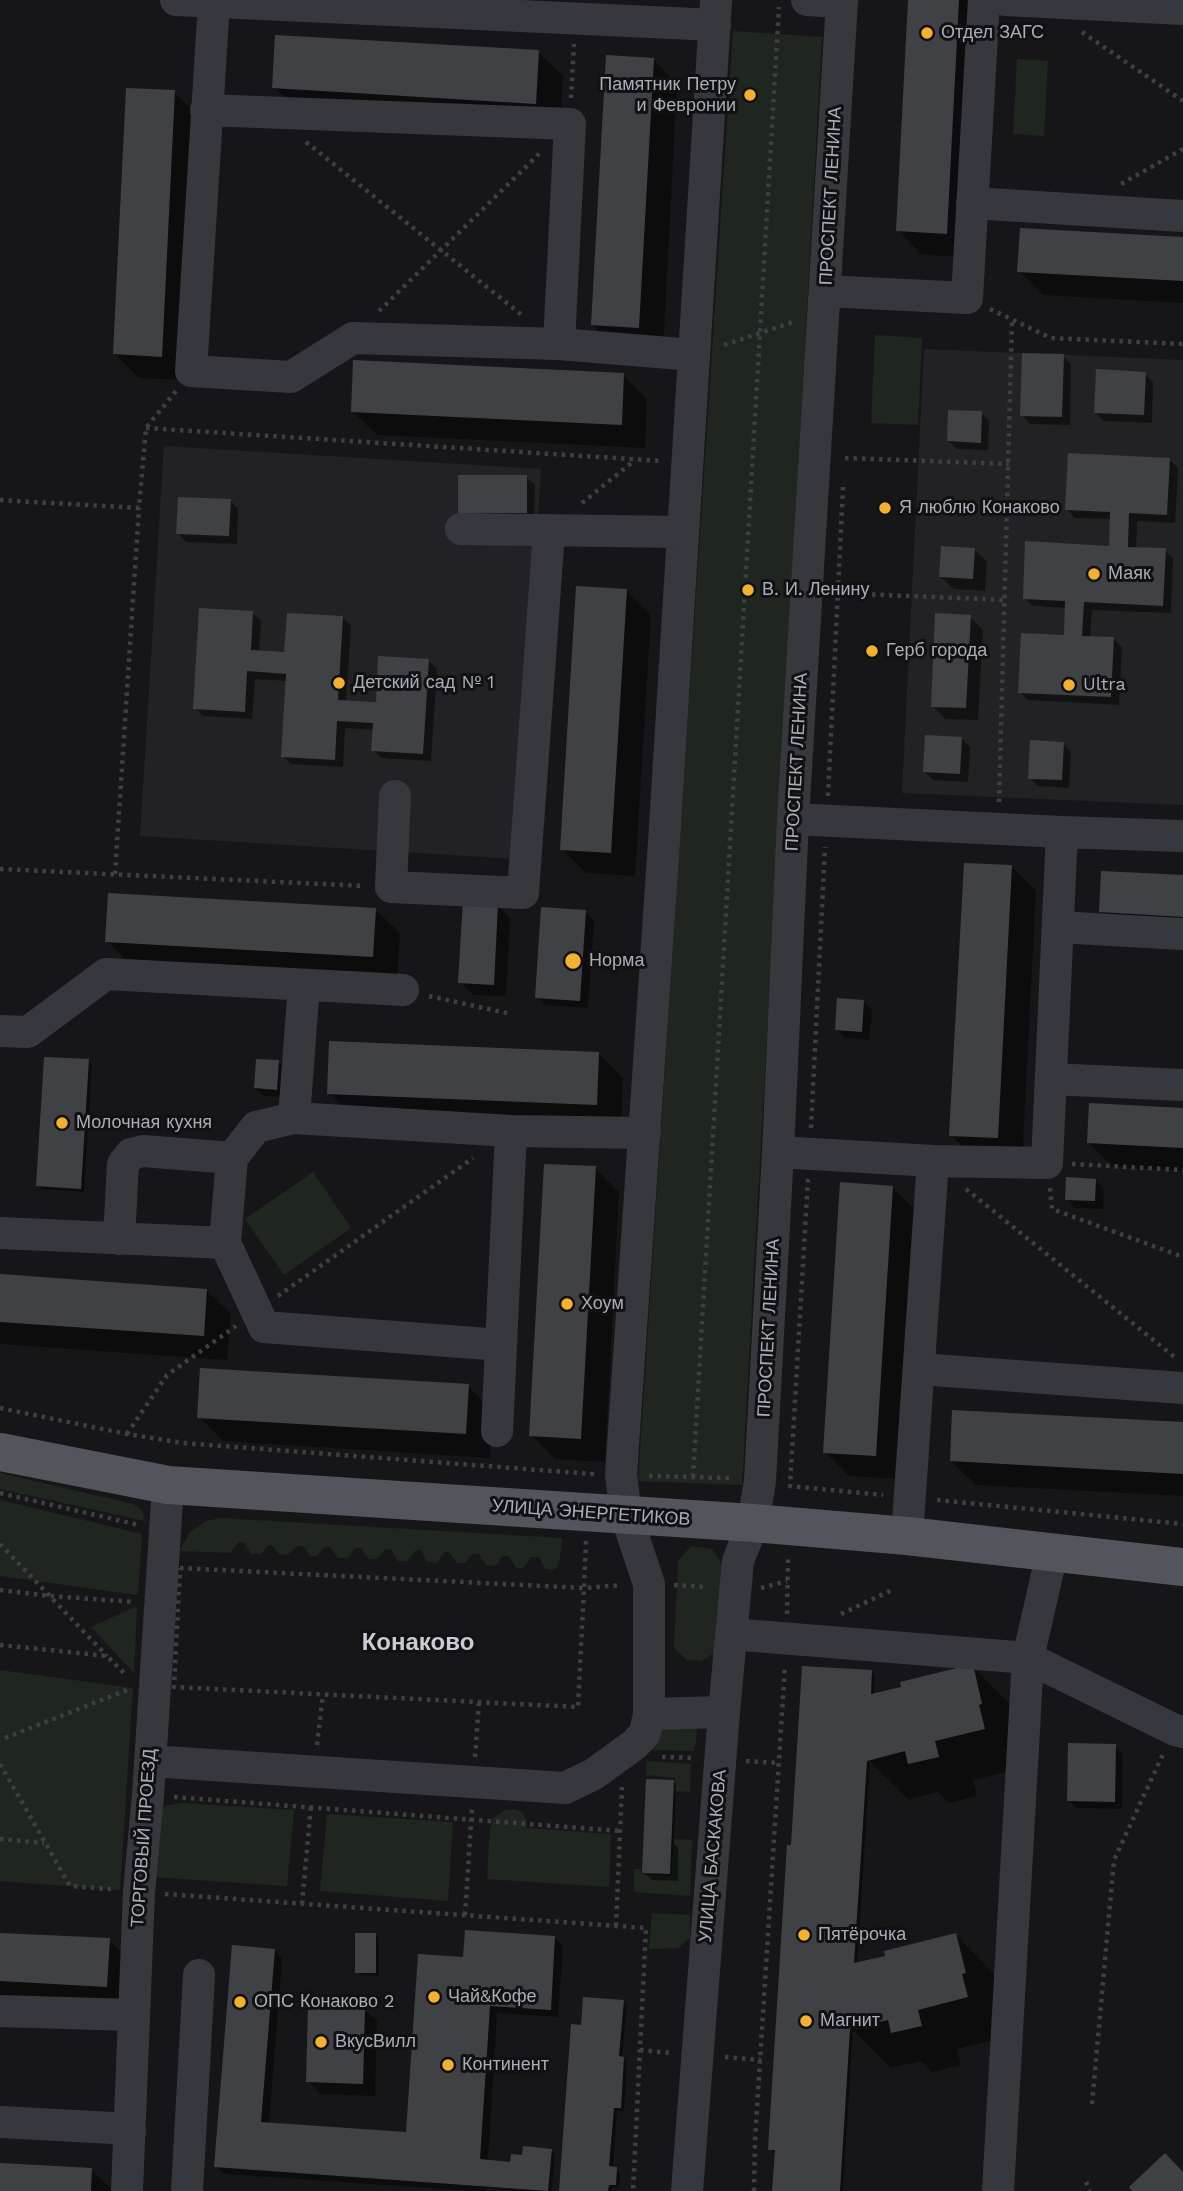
<!DOCTYPE html>
<meta charset="utf-8">
<style>
body{margin:0}
canvas{display:block;background:#161618}
</style>
<canvas width="1183" height="2191"></canvas>
<script>
const g = document.querySelector('canvas').getContext('2d');
g.lineJoin = 'round';
function paint(path, color) { g.fillStyle = color; g.fill(path, 'evenodd'); }
const shape = rows => new Path2D(rows.map(r => 'M' + r).join(''));
function strokePath(path, color, width, dash) { g.strokeStyle = color; g.lineWidth = width; g.lineCap = dash ? 'butt' : 'round'; g.setLineDash(dash || []); g.stroke(path); }
function write(font, color, halo, rows, align = 'center') {
  g.font = font + ' "Work Sans",sans-serif'; g.lineWidth = 6; g.setLineDash([]); g.textBaseline = 'middle'; g.strokeStyle = halo; g.fillStyle = color; for (const [text, x, y, turn = 0] of rows) {
    g.save(); g.translate(x, y); g.rotate((+turn || 0) * Math.PI / 180); g.textAlign = isNaN(turn) ? turn : align; if (halo) g.strokeText(text, 0, 0); g.fillText(text, 0, 0); g.restore();
  }
}
paint(shape([
 [924,349,1183,360,1183,805,902,793],
 [164,446,541,469,518,859,140,836]
]), '#222225');
paint(shape([
 [733,31,822,37,742,1485,638,1481],
 [1017,59,1048,61,1044,136,1013,134],
 [875,335,922,338,918,425,871,423],
 [313,1172,351,1228,284,1275,245,1219],
 [0,1473,133,1504,142,1510,145,1521,0,1489],
 [0,1500,142,1534,138,1595,0,1576],
 [220,1518,562,1538,559,1564,554,1570,545,1569,539,1557,531,1557,524,1568,516,1568,509,1556,503,1556,495,1566,486,1565,479,1554,473,1554,465,1563,457,1563,449,1552,444,1552,437,1563,427,1562,421,1550,416,1550,407,1561,398,1561,391,1549,385,1550,377,1559,369,1559,361,1548,355,1548,348,1558,338,1558,330,1547,324,1547,317,1556,310,1556,303,1546,298,1546,287,1555,279,1554,272,1545,268,1545,261,1554,251,1554,244,1542,239,1542,230,1553,179,1551,191,1531,206,1521],
 [691,1546,712,1549,722,1564,716,1652,701,1661,687,1660,674,1648,678,1561],
 [137,1606,134,1673,91,1627],
 [0,1670,133,1688,120,1890,0,1881],
 [696,1726,697,1735,694,1751,636,1750,664,1727],
 [647,1761,691,1764,690,1792,675,1791,675,1778,646,1775],
 [182,1803,294,1810,287,1886,151,1877,157,1815,164,1806],
 [513,1809,522,1812,526,1820,527,1828,611,1834,609,1887,487,1879,490,1830,493,1818,505,1810],
 [327,1814,453,1822,448,1901,320,1891],
 [674,1839,692,1840,690,1896,634,1892,634,1869,641,1869,641,1874,671,1876],
 [652,1913,690,1915,690,1938,678,1948,649,1949]
]), '#1e261f');
paint(shape([
 [910,0,984,0,970,257,922,255,898,230],
 [538,52,563,76,560,127,298,111,274,87],
 [653,59,677,84,663,351,617,349,593,325],
 [174,92,198,116,185,380,139,378,115,354],
 [1183,239,1183,303,1043,295,1019,271],
 [1063,356,1071,364,1070,425,1030,424,1022,415],
 [1145,374,1153,382,1152,423,1104,421,1095,412],
 [623,375,647,399,645,448,377,435,352,411],
 [981,413,989,421,988,450,957,449,948,440],
 [1170,460,1178,468,1175,523,1137,521,1136,549,1165,550,1173,558,1171,613,1092,610,1090,638,1114,639,1122,647,1119,705,1028,700,1020,692,1065,637,1067,608,1033,606,1024,598,1110,547,1112,519,1075,518,1067,509],
 [526,477,535,485,534,521,468,521,460,512],
 [230,500,238,509,237,544,186,542,178,533],
 [974,549,987,562,985,591,954,589,941,577],
 [626,590,651,615,635,876,586,873,562,849],
 [252,613,261,621,259,652,286,654,343,618,351,626,346,702,377,704,429,661,437,669,431,761,381,758,373,750,374,730,345,728,343,767,291,764,283,756,288,681,255,679,252,719,203,716,195,708],
 [970,617,983,630,978,720,945,719,933,706],
 [962,739,970,747,968,782,933,780,925,772],
 [1063,743,1071,752,1069,788,1038,786,1030,778],
 [1012,867,1036,891,1022,1162,975,1159,951,1135],
 [1183,877,1183,939,1125,935,1101,911],
 [498,905,510,918,506,996,473,995,460,982],
 [375,909,400,933,397,980,131,965,107,941],
 [585,912,594,920,588,1008,545,1005,537,997],
 [864,1002,872,1010,869,1040,845,1038,837,1030],
 [599,1054,623,1078,621,1128,353,1117,329,1093],
 [88,1061,92,1065,84,1192,42,1189,38,1186],
 [278,1062,287,1070,285,1097,264,1096,255,1088],
 [1183,1110,1183,1171,1113,1167,1089,1143],
 [595,1168,619,1192,605,1462,555,1459,531,1435],
 [1096,1180,1104,1189,1103,1209,1075,1208,1067,1200],
 [892,1187,916,1211,900,1479,849,1476,825,1452],
 [0,1276,206,1290,231,1314,227,1360,0,1344],
 [468,1386,492,1410,490,1458,223,1441,199,1417],
 [1183,1424,1183,1496,976,1485,951,1461],
 [972,1666,1012,1706,1023,1768,973,1780,977,1796,949,1803,938,1792,908,1799,867,1759,870,1765,857,1964,956,1935,995,1975,1006,2037,957,2049,961,2065,932,2072,921,2061,891,2068,853,2030,843,2191,774,2191,776,2153,769,2149,793,1847,872,1672,875,1676,874,1695],
 [1115,1746,1123,1754,1122,1809,1077,1808,1068,1800],
 [673,1781,676,1785,674,1843,678,1848,678,1881,652,1880,644,1872],
 [0,1934,109,1940,142,1973,139,2019,0,2011],
 [375,1935,379,1938,379,1976,360,1975,356,1972],
 [555,1938,563,1946,558,2017,497,2013,488,2161,512,2164,524,2157,551,2151,555,2154,551,2191,515,2191,486,2188,486,2191,472,2191,224,2174,216,2166,274,1950,282,1959,269,2124,408,2134,465,1959],
 [623,2001,627,2005,622,2058,627,2062,624,2111,617,2111,613,2168,620,2172,619,2188,612,2187,612,2191,561,2191,583,2026],
 [364,2009,377,2021,375,2096,321,2094,308,2081],
 [0,2165,92,2170,113,2191,0,2191]
]), '#0007');
paint(shape([
 [908,0,959,0,947,234,896,231],
 [275,35,539,50,536,104,272,88],
 [606,55,654,58,639,328,591,325],
 [126,88,175,90,162,357,113,354],
 [1020,228,1183,237,1183,281,1017,272],
 [1022,353,1064,354,1062,417,1020,416],
 [353,360,624,373,622,425,351,412],
 [1096,369,1146,372,1144,415,1094,413],
 [948,410,982,411,981,443,947,441],
 [1068,453,1170,458,1167,515,1129,513,1128,547,1166,548,1163,606,1084,602,1082,636,1114,637,1111,697,1018,693,1021,633,1064,635,1065,601,1023,599,1025,541,1109,546,1110,512,1065,510],
 [458,475,527,475,527,513,458,513],
 [178,497,231,499,229,536,176,534],
 [941,546,975,548,973,579,939,577],
 [576,586,627,589,611,853,560,850],
 [199,608,253,611,251,650,284,652,287,613,343,616,338,700,376,702,378,656,429,659,423,754,371,751,373,723,337,721,335,760,281,757,286,674,247,671,245,712,193,709],
 [935,613,971,615,966,708,931,707],
 [925,735,962,737,960,774,923,772],
 [1030,740,1064,742,1062,780,1028,779],
 [964,863,1012,865,998,1138,949,1136],
 [1101,871,1183,875,1183,917,1099,912],
 [108,893,376,908,373,957,105,942],
 [463,901,498,904,494,985,458,983],
 [541,907,586,910,580,1001,535,998],
 [837,998,864,1000,862,1032,835,1030],
 [329,1041,599,1052,597,1105,327,1094],
 [44,1057,89,1059,81,1189,36,1186],
 [256,1059,279,1060,277,1090,254,1088],
 [1089,1103,1183,1108,1183,1148,1087,1143],
 [544,1164,596,1166,581,1439,529,1436],
 [1066,1177,1096,1179,1095,1201,1065,1200],
 [840,1182,893,1186,876,1456,823,1453],
 [0,1274,207,1289,204,1336,0,1322],
 [200,1368,469,1384,466,1434,197,1418],
 [952,1410,1183,1422,1183,1474,950,1461],
 [973,1664,982,1704,979,1705,985,1729,935,1741,939,1757,908,1764,905,1751,867,1761,854,1963,885,1956,884,1951,956,1933,966,1973,962,1974,968,1997,918,2010,922,2026,891,2033,888,2020,850,2029,840,2191,772,2191,775,2150,768,2150,787,1845,791,1845,802,1666,872,1670,871,1694,901,1687,900,1682],
 [1068,1743,1116,1744,1115,1802,1067,1801],
 [646,1779,674,1780,670,1874,642,1873],
 [465,1930,555,1936,551,2010,490,2006,480,2159,510,2162,511,2154,522,2155,523,2146,552,2149,548,2191,214,2167,232,1945,275,1949,261,2122,406,2132,418,1954,463,1957],
 [0,1933,110,1938,107,1987,0,1981],
 [355,1933,376,1933,376,1973,355,1973],
 [583,1997,624,2000,619,2056,624,2057,621,2108,614,2108,609,2166,617,2167,616,2185,609,2185,608,2191,559,2191,571,2024,581,2025],
 [308,2005,365,2007,363,2084,306,2082],
 [1165,2153,1183,2172,1183,2191,1132,2191,1129,2187],
 [0,2163,92,2168,91,2191,0,2191]
]), '#404145');
strokePath(shape([
 [1082,32,1183,101],
 [571,98,574,44],
 [306,142,523,316],
 [1121,184,1183,149],
 [990,309,1051,338,1183,344],
 [379,311,540,153],
 [724,345,796,321],
 [146,428,662,461],
 [845,458,1009,464],
 [0,500,139,508,146,428,176,391],
 [582,503,635,460],
 [838,593,1005,600],
 [828,796,843,487],
 [999,802,1012,320],
 [0,869,365,886],
 [115,874,139,508],
 [429,996,511,1014],
 [811,1128,825,847],
 [1072,1164,1183,1170],
 [808,1179,790,1486,883,1495],
 [1050,1188,1052,1209,1183,1257],
 [966,1189,1177,1359],
 [278,1296,473,1158],
 [0,1408,127,1434,183,1443,592,1474,592,1471],
 [127,1434,167,1375,236,1326],
 [649,1476,734,1478],
 [693,1477,779,7],
 [0,1493,139,1525],
 [937,1500,1183,1524],
 [586,1541,584,1588,622,1585],
 [0,1544,107,1656],
 [180,1568,584,1588,578,1707,174,1687,180,1568],
 [674,1585,708,1587],
 [761,1588,787,1581],
 [0,1590,50,1596,135,1602],
 [787,1614,788,1559],
 [841,1614,894,1589],
 [0,1645,107,1656,127,1676],
 [5,1738,127,1690],
 [317,1745,323,1694],
 [475,1757,479,1702],
 [662,1757,695,1758],
 [746,1761,780,1763],
 [0,1764,70,1886,111,1889],
 [174,1797,620,1831],
 [0,1839,44,1843],
 [165,1894,646,1928,633,2191],
 [302,1904,311,1806],
 [465,1915,472,1808],
 [616,1926,622,1787],
 [640,2050,671,2053],
 [725,2057,761,2060],
 [1092,2104,1114,1860,1164,1752],
 [1086,2182,1090,2191],
 [754,2191,755,2140,785,1665]
]), '#3d3f44', 4.5, [3.5, 5]);
strokePath(shape([
 [176,0,715,25],
 [807,0,842,2],
 [1005,0,1183,9],
 [214,2,191,371,291,377,353,338,559,344,694,355],
 [206,110,570,124,559,344],
 [972,203,1183,216],
 [825,291,967,298,984,0],
 [461,529,683,532],
 [395,796,391,887,523,893,549,531],
 [793,819,1062,832,1047,1163,933,1161],
 [1062,832,1183,836],
 [1058,927,1183,934],
 [0,1031,28,1032,106,974,403,990],
 [1051,1079,1183,1085],
 [294,1118,304,985],
 [778,1152,933,1161,907,1536],
 [0,1233,225,1243,264,1327,501,1345],
 [119,1239,123,1164,131,1154,143,1151,232,1158],
 [225,1243,232,1158,256,1127,294,1118,511,1131,645,1133],
 [919,1369,1183,1388],
 [497,1431,511,1131],
 [731,1634,1028,1658,1175,1730,1183,1732],
 [649,1714,724,1712],
 [150,1761,565,1788,594,1774,635,1744,645,1733,649,1714,649,1584,626,1515,621,1475,664,842,716,0],
 [0,2011,132,2015],
 [0,2122,113,2128,130,2132],
 [127,2191,139,1892,148,1795,168,1485],
 [187,2191,199,1975],
 [687,2191,724,1712,738,1561,753,1523,760,1481,778,1152,793,819,842,0],
 [998,2191,1028,1658,1052,1553]
]), '#37383d', 32);
strokePath(shape([
 [0,1452,168,1485,753,1523,907,1536,1183,1567]
]), '#53555c', 38);
for (const [x, y, r, color] of [
 [927,33,7,"#f2b134"],
 [750,95,7,"#f2b134"],
 [885,508,7,"#f2b134"],
 [1094,574,7,"#f2b134"],
 [748,590,7,"#f2b134"],
 [872,651,7,"#f2b134"],
 [339,683,7,"#f2b134"],
 [1069,685,7,"#f2b134"],
 [573,961,9,"#f2b134"],
 [62,1123,7,"#f2b134"],
 [567,1304,7,"#f2b134"],
 [804,1935,7,"#f2b134"],
 [434,1997,7,"#f2b134"],
 [240,2002,7,"#f2b134"],
 [806,2021,7,"#f2b134"],
 [321,2042,7,"#f2b134"],
 [448,2065,7,"#f2b134"]
]) { const dot = new Path2D(); dot.arc(x, y, r, 0, 2 * Math.PI); g.fillStyle = color; g.fill(dot); strokePath(dot, '#111113', 2.5); }
write('18px', '#a8adb8', '#111113', [
 ["Отдел ЗАГС",941,33],
 ["Памятник Петру",736,85,"right"],
 ["и Февронии",736,106,"right"],
 ["Я люблю Конаково",899,508],
 ["Маяк",1108,574],
 ["В. И. Ленину",762,590],
 ["Герб города",886,651],
 ["Детский сад № 1",353,683],
 ["Ultra",1083,685],
 ["Норма",589,961],
 ["Молочная кухня",76,1123],
 ["Хоум",581,1304],
 ["Пятёрочка",818,1935],
 ["Чай&Кофе",448,1997],
 ["ОПС Конаково 2",254,2002],
 ["Магнит",820,2021],
 ["ВкусВилл",335,2042],
 ["Континент",462,2065]
], 'left');
write('18px', '#a8adb8', '#111113', [
 ["ПРОСПЕКТ ЛЕНИНА",831,196,-87],
 ["ПРОСПЕКТ ЛЕНИНА",797,762,-87],
 ["ПРОСПЕКТ ЛЕНИНА",769,1328,-87],
 ["УЛИЦА ЭНЕРГЕТИКОВ",591,1513,4],
 ["ТОРГОВЫЙ ПРОЕЗД",144,1838,-86],
 ["УЛИЦА БАСКАКОВА",713,1856,-85]
]);
write('bold 24px', '#c9ccd4', '#111113', [
 ["Конаково",418,1643]
]);
</script>
